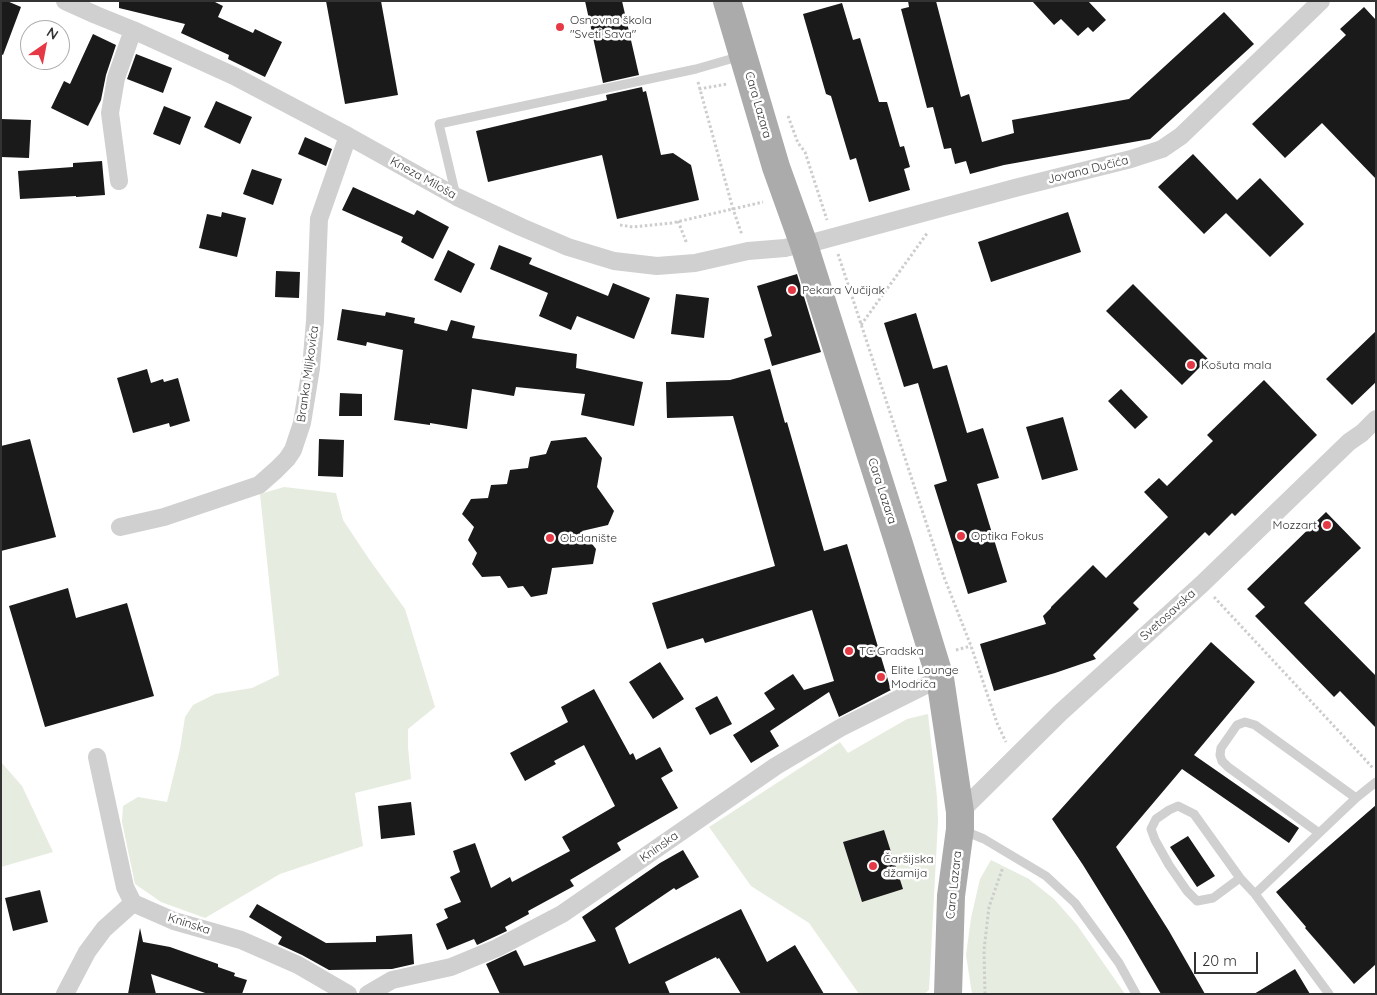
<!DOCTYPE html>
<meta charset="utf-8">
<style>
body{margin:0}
#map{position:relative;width:1377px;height:995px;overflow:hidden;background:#fff;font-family:Quicksand,sans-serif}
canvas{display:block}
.frame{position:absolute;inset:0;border:2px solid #333;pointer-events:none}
.north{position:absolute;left:20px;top:20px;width:50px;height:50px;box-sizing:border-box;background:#fff;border:1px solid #adadad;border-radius:50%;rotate:33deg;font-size:14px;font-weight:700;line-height:20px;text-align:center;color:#333}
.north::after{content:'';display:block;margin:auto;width:18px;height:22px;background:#e63946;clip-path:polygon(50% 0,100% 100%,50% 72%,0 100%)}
.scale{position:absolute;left:1194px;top:952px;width:64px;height:22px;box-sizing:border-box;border:2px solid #333;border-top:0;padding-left:6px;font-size:15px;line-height:18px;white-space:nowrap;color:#333;-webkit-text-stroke:4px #fff;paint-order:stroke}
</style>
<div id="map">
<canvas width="1377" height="995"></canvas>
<div class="frame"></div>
<div class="north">N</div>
<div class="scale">20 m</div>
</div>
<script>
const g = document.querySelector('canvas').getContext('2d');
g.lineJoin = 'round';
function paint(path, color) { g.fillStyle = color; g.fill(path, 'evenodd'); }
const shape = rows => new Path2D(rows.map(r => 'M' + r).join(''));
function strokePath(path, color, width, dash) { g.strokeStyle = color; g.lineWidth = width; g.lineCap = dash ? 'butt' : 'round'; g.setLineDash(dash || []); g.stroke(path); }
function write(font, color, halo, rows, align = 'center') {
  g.font = font + ' Quicksand,sans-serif'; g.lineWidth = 5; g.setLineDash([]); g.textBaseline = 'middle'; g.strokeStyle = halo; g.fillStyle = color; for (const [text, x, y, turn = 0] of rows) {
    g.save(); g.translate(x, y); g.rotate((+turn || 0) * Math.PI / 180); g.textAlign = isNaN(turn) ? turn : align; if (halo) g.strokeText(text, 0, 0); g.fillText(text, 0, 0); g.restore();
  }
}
paint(shape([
 [284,487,336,493,343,520,369,559,405,609,435,707,408,729,408,747,411,779,355,793,363,846,280,874,205,918,161,902,135,884,122,822,123,806,138,797,167,802,180,749,185,717,193,705,215,694,252,688,279,675,260,494],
 [928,714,937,797,938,821,929,990,924,994,859,994,809,923,751,886,709,827,840,742,848,753,907,719],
 [1,762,22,786,53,852,1,867],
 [991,860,1029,879,1054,899,1077,925,1125,994,972,994,966,955,971,918,980,879]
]), '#e6ecdf');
paint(shape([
 [1,1,7,1,21,7,3,55,1,54],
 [119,1,213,1,223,6,218,17,253,33,255,29,282,42,265,77,228,59,229,55,181,33,185,24,119,8],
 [326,1,381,1,398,95,345,104],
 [585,1,622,1,639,75,603,83],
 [908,1,936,1,961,97,969,94,982,142,1014,133,1012,120,1129,99,1224,12,1254,44,1150,139,1004,165,970,174,966,161,955,164,951,148,944,149,933,107,927,108,901,9,909,7],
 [1032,1,1088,1,1106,20,1093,32,1088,27,1078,36,1061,19,1054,25],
 [842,3,853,40,860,38,879,102,887,102,900,147,904,146,910,167,904,169,910,190,869,202,856,158,850,160,831,96,826,94,803,14],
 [1364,7,1376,20,1376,179,1322,123,1285,158,1252,124,1346,35,1340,29],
 [93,34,116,45,106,75,101,100,88,126,51,108,64,81,70,84],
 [136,54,172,68,163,93,127,79],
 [642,87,643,92,646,91,661,155,673,153,691,165,699,200,617,219,602,155,488,182,476,131,607,100,606,95],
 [216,101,252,117,240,144,204,127],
 [164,106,191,117,180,145,153,134],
 [1,119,31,120,29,158,1,157],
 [305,137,332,149,326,166,298,154],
 [1193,154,1237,200,1260,178,1304,224,1270,257,1226,213,1204,234,1158,187],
 [102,161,105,195,76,197,76,196,20,199,18,171,73,167,73,163],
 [252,169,282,179,273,205,243,194],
 [353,187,414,215,417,210,449,227,433,259,401,242,403,237,342,210],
 [222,212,246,218,237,257,199,248,207,214,221,217],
 [1068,212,1081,252,991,282,978,242],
 [499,245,532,258,529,264,608,296,613,283,650,298,634,339,577,316,571,330,539,316,548,293,490,269],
 [448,250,475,264,461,293,434,280],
 [276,271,300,272,299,298,275,297],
 [797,274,821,352,772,366,764,339,772,336,757,286],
 [1133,284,1208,359,1182,385,1106,311],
 [676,294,709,298,704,338,671,334],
 [342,309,385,316,386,312,415,318,414,323,447,331,451,320,475,326,472,338,577,354,576,368,643,382,634,426,581,415,585,394,516,387,514,396,472,389,467,429,430,423,430,425,394,420,403,350,367,342,366,346,337,340],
 [916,313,933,369,947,365,967,433,983,428,999,478,977,484,1007,582,968,594,934,485,947,481,918,383,904,387,884,323],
 [1376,331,1376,382,1352,405,1326,379],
 [147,369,151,383,163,379,164,382,178,378,190,421,170,427,169,423,133,433,117,378],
 [770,369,785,423,787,422,824,551,847,544,891,690,839,717,829,692,770,731,779,746,751,763,733,735,775,709,764,693,793,674,804,690,834,681,812,610,705,643,703,638,667,649,652,603,775,566,733,416,667,418,666,382,730,380],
 [1264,380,1317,435,1235,516,1232,513,1209,536,1205,532,1133,603,1139,609,1093,655,1096,659,1055,673,994,691,980,644,1046,624,1043,616,1051,608,1051,607,1093,565,1106,578,1168,517,1144,492,1159,478,1167,486,1213,441,1207,435],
 [1121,389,1148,417,1135,429,1108,401],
 [340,393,362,394,362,416,339,416],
 [1063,417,1078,470,1042,480,1026,427],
 [586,437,602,458,597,487,614,511,608,525,582,531,596,549,593,564,552,568,547,594,531,597,523,586,508,588,500,576,482,577,472,564,477,553,468,540,474,527,462,514,471,499,488,498,491,485,507,484,510,470,528,468,530,457,546,454,551,441],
 [30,439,56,537,1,551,1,446],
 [319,439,344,440,343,477,318,476],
 [1326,512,1361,548,1304,603,1376,676,1376,728,1340,691,1334,697,1255,616,1265,607,1247,589],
 [68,588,76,618,127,603,154,696,45,727,9,606],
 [1211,642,1255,682,1194,755,1299,828,1289,843,1182,769,1116,847,1169,931,1205,994,1161,994,1127,936,1083,865,1052,819],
 [660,662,684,699,653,719,629,682],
 [594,689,630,755,633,753,636,760,660,747,673,771,661,778,678,808,617,843,621,850,570,880,574,886,528,911,529,914,505,927,507,931,477,945,474,939,447,950,436,924,448,918,444,909,461,902,450,877,460,872,453,851,475,843,491,888,510,877,512,882,570,851,562,837,615,806,584,745,554,761,556,764,525,781,510,753,568,722,561,707],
 [717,696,732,724,710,735,695,708],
 [411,802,415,835,381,839,378,806],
 [1376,805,1376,964,1354,984,1305,928,1306,927,1276,892],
 [884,830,903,889,862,902,843,842],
 [1188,836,1215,876,1197,887,1170,847],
 [683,850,699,877,676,890,674,888,615,928,629,964,741,909,767,962,795,945,824,994,741,994,719,958,717,959,716,957,665,982,670,994,500,994,486,964,516,950,524,966,596,941,582,917,660,863],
 [40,890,48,922,13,931,5,898],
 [257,904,326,943,376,942,376,936,412,934,414,964,392,969,329,970,302,955,278,944,282,937,249,917],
 [140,928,143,942,170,947,218,964,218,967,235,973,234,976,247,980,242,994,208,994,151,974,156,994,128,994],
 [1295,969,1310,994,1254,994]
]), '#1a1a1a');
strokePath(shape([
 [698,82,733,209,742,235],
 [699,89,727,84],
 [788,116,798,143,805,152,827,220],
 [678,221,687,244],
 [620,225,633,227,672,223,763,202],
 [838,254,944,577,971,646,997,723,1006,742],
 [861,325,928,232],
 [1214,597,1373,768],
 [956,650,971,646],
 [985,994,984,950,989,907,1003,867]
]), '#cdcdcd', 3, [2.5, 2.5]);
strokePath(shape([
 [456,196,439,124,696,69,741,56],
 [962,830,984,839,1046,876,1075,903,1119,963,1136,994],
 [1319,833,1228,767,1222,761,1220,755,1221,748,1237,725,1245,722,1255,725,1356,798],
 [1240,878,1213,898,1197,901,1187,891,1169,865,1155,840,1151,829,1156,819,1169,810,1178,806,1194,814,1240,878,1255,894,1329,994],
 [1255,894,1356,798,1376,782]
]), '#d0d0d0', 9);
strokePath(shape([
 [65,1,96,15,133,30,234,76,348,136,457,197,521,227,568,247,614,261,657,266,695,263,748,251,785,248,793,246,804,245,1015,188,1131,159,1162,149,1181,136,1321,1],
 [119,181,110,113,116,78,133,30],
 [120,527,164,517,259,485,276,470,287,459,293,450,302,423,311,368,315,321,319,219,348,136],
 [97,757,125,887,133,903],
 [960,812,1060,713,1202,584,1349,442,1362,433,1376,419],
 [65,994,87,952,104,929,133,903,174,921,241,940,298,965,348,994],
 [368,994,392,980,451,967,497,948,562,914,776,766,840,728,940,678]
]), '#d0d0d0', 18);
strokePath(shape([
 [727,1,776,167,804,245,899,544,940,678,960,812,960,829,951,896,948,994]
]), '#ababab', 28);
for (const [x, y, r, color] of [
 [560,27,5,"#e63946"],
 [792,290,5,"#e63946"],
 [1191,365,5,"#e63946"],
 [1327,525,5,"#e63946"],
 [961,536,5,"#e63946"],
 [550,538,5,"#e63946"],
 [849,651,5,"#e63946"],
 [881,677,5,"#e63946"],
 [873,866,5,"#e63946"]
]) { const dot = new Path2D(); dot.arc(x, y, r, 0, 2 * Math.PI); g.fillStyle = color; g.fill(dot); strokePath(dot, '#fff', 2); }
write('12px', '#333', '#fff', [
 ["Osnovna škola",570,20],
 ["\"Sveti Sava\"",570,34],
 ["Pekara Vučijak",802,290],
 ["Košuta mala",1201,365],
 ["Mozzart",1317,525,"right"],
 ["Optika Fokus",971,536],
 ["Obdanište",560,538],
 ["TC Gradska",859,651],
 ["Elite Lounge",891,670],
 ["Modriča",891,684],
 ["Čaršijska",883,859],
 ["džamija",883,873]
], 'left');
write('12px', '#333', '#fff', [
 ["Cara Lazara",758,105,74],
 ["Jovana Dučića",1088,170,-14],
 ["Kneza Miloša",423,178,29],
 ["Branka Miljkovića",308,374,-82],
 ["Cara Lazara",882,491,72],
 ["Svetosavska",1168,615,-42],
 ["Kninska",659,847,-35],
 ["Cara Lazara",954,885,-84],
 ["Kninska",189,924,18]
]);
</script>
